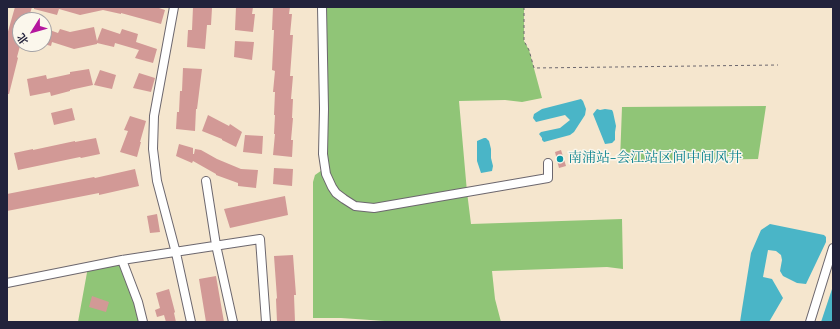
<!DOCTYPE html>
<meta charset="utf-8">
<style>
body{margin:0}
#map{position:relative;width:840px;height:329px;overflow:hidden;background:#f5e6ce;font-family:Cardo,"Noto Serif SC",serif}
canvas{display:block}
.frame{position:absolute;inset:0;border:8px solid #22223b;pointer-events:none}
.north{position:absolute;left:12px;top:12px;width:40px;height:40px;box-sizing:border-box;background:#fbf7ec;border:1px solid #a4a2a5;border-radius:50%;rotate:233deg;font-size:11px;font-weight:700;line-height:16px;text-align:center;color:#22223b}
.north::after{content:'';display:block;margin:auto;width:14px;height:18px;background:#b5179e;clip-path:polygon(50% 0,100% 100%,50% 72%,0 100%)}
</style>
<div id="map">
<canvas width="840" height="329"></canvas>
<div class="frame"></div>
<div class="north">北</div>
</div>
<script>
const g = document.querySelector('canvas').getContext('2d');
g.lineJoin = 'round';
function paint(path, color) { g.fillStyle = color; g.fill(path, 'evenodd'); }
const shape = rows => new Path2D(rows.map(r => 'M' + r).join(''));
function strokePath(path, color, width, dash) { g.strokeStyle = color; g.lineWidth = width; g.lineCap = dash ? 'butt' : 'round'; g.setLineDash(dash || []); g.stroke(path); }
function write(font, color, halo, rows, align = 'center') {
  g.font = font + ' Cardo,"Noto Serif SC",serif'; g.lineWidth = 3; g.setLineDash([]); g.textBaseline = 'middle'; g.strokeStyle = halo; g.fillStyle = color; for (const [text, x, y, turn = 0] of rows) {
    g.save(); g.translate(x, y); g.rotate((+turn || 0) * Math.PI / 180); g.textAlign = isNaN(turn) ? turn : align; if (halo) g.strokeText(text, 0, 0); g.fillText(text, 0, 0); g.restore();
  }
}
paint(shape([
 [321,7,524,7,524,41,529,50,542,98,522,102,505,100,459,101,467,192,471,224,622,219,623,269,607,267,492,271,495,299,501,322,399,322,341,318,313,318,313,182,315,175,325,168],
 [766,106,758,159,620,161,622,107],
 [122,260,143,322,78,322,88,267]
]), '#90c577');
paint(shape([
 [581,99,583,101,586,109,585,115,574,132,570,135,544,142,542,140,542,138,539,134,541,132,560,128,570,120,565,115,536,122,533,118,534,114,542,109],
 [597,109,600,110,605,109,612,110,613,112,616,126,615,132,615,140,612,143,605,144,593,114],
 [484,138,486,138,489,141,491,149,491,158,493,166,492,171,481,173,477,161,477,141],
 [770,224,824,235,826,237,826,242,806,284,797,283,783,276,780,271,782,260,781,255,776,251,768,250,763,277,772,279,783,298,769,322,740,322,742,309,751,253,761,230],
 [833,286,833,322,821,322]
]), '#4ab5c7');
paint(shape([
 [15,7,32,7,28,20,20,20,20,46,17,57,18,58,9,94,7,94,7,35],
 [34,7,156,7,165,10,161,24,121,13,121,14,103,10,80,15,59,9,57,15,34,9],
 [193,7,212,8,211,25,207,25,205,49,187,47,188,30,192,30],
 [236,7,253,7,252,14,255,14,253,32,235,30],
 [273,7,290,7,289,14,292,14,290,35,293,35,290,76,293,76,291,99,293,99,292,118,293,118,291,140,293,140,292,157,273,155,275,134,274,134,275,115,274,115,275,92,273,92,275,71,272,70,274,30,272,30],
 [94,27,97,41,102,28,120,34,122,29,138,34,136,42,157,49,153,63,135,58,139,50,115,43,114,47,97,43,97,44,74,49,52,42,51,46,44,44,44,28,58,33,60,29,70,32],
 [235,41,254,42,252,60,234,57],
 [183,68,202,69,197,109,196,109,195,131,176,129,177,112,179,112,180,91,182,91],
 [89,69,93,85,70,90,70,91,51,96,50,92,30,96,27,79,46,75,47,79,70,74,70,72],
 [100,70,116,75,112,89,94,85],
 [139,73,155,78,151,92,133,88],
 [72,108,75,120,54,125,51,113],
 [208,115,229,126,230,124,242,132,236,147,222,140,222,139,202,131],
 [130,116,146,121,140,142,141,142,137,157,120,152,128,131,124,130],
 [245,135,263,136,262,154,243,152],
 [96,138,100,154,81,158,80,157,18,170,14,153,33,149,33,150,75,141,75,142],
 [179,144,193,148,193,154,194,154,195,149,201,150,217,159,241,169,258,170,256,188,238,186,238,183,216,175,216,174,193,161,192,163,176,156],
 [561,150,566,166,559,168,555,152],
 [274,168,293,169,292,186,273,184],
 [135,169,139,186,99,195,99,193,7,211,7,194,94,177,95,178],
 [285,196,288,215,230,228,224,209],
 [157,214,160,232,150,233,147,216],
 [293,255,296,295,294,295,295,322,277,322,276,299,277,298,274,256],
 [216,276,224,322,206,322,199,279],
 [169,289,175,312,174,313,176,322,166,322,164,315,157,317,155,310,160,308,156,293],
 [92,296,109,302,106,312,89,307]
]), '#d29996');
const minor = shape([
 [174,7,154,116,153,149,157,181,176,253,191,322],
 [322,7,324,109,323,154,326,174,332,187,336,193,344,199,355,206,374,208,548,178,548,163],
 [206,181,216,245,233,322],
 [122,260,138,302,143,322],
 [7,283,122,260,260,239,266,322],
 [810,322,833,248]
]);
strokePath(minor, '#6c676e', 10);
strokePath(shape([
 [524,7,524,41,529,50,534,68,778,65]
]), '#6c676e', 1, [3, 3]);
strokePath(minor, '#fff', 8);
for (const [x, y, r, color] of [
 [560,159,4,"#0f9aa8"]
]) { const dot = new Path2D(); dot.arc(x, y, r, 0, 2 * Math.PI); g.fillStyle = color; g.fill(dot); strokePath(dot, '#fbf7ec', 1.5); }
write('14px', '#0d838f', '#fbf7ec', [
 ["南浦站-会江站区间中间风井",568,159]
], 'left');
</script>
